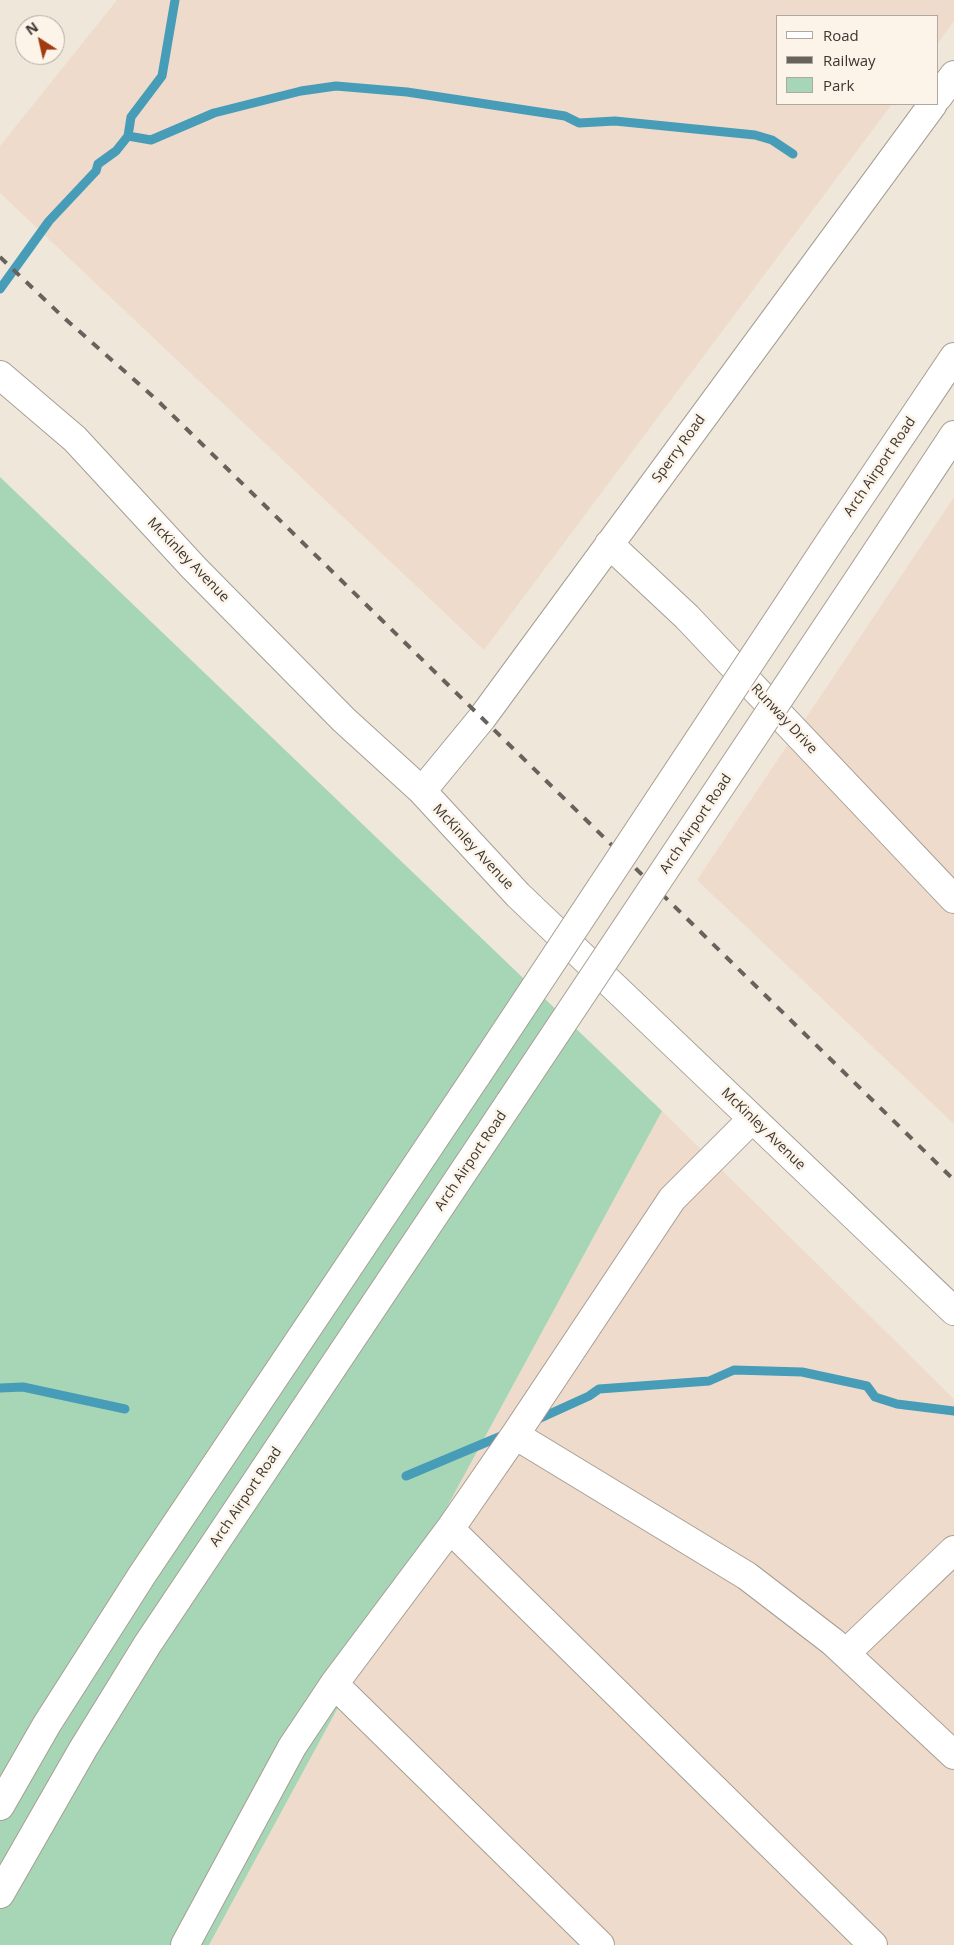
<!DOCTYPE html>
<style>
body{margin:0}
#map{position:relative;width:954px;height:1945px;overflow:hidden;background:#f0e7db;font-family:"Open Sans",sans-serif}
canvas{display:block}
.legend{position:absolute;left:776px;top:15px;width:162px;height:90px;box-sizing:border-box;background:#fdf4e9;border:1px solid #afa8a0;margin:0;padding:6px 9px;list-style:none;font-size:15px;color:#3a3632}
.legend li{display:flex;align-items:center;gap:10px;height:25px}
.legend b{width:25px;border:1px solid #afa8a0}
.north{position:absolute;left:15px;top:15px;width:50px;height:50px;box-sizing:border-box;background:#fdf4e9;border:1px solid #afa8a0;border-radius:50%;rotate:325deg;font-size:14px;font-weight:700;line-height:20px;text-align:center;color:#3a3632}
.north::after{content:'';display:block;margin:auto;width:18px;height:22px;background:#a13c10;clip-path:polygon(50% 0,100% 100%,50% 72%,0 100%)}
</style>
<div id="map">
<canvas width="954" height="1945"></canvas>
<ul class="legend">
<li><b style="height:6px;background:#fff"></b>Road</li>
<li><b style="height:6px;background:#67625c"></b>Railway</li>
<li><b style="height:14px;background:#a6d6b5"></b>Park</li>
</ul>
<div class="north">N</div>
</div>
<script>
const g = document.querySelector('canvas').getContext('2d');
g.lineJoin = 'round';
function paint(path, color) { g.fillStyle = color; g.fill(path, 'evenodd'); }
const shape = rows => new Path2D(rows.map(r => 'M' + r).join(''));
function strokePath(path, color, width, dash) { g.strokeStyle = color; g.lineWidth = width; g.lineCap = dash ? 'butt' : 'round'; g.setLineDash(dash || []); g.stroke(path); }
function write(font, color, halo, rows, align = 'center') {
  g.font = font + ' "Open Sans",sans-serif'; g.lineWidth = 5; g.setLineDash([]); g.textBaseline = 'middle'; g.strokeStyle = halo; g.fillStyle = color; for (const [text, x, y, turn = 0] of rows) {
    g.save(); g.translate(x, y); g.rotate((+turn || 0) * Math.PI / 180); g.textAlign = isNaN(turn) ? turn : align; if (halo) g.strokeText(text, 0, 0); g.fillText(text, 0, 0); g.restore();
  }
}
paint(shape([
 [117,0,954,0,954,21,938,43,938,16,778,16,778,104,892,104,484,650,0,193,0,146],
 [954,497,954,1124,697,880],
 [662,1111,954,1399,954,1945,209,1945]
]), '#eedbcb');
paint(shape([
 [0,477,662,1111,209,1945,0,1945]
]), '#a6d6b5');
strokePath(shape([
 [128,136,151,140,214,113,301,91,336,86,407,92,565,116,579,123,615,121,755,135,772,140,793,154],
 [0,289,49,221,96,171,98,164,116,151,128,136,131,117,162,76,175,0],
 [0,1388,23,1387,125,1409],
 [534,1421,589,1396,599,1389,709,1381,734,1370,802,1372,867,1386,875,1397,897,1404,954,1411],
 [406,1476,506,1434]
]), '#479cb8', 9);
const minor = shape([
 [938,97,954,75],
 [0,375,75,439,194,568,344,720,422,791,518,895,954,1311],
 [609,544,687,617,954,899],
 [422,791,482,718,933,104],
 [515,1435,747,1576,833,1642,954,1755],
 [450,1529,873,1945],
 [846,1653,954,1550],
 [334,1684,600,1945],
 [185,1945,292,1747,334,1684,450,1529,515,1435,672,1199,752,1119]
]);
const major = shape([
 [833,537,954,357],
 [866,568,954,435],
 [0,1806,47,1724,142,1575,477,1075],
 [0,1894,83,1749,147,1645,510,1102]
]);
strokePath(minor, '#a69e93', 30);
strokePath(major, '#a69e93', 30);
strokePath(minor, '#fff', 28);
strokePath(major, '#fff', 28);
strokePath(shape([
 [0,257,62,316,157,400,954,1180]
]), '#67625c', 4, [9, 9]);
const majorBridge = shape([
 [477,1075,833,537],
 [510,1102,866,568]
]);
strokePath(majorBridge, '#a69e93', 30, []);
strokePath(majorBridge, '#fff', 28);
write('14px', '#3a3632', '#fdf4e9', [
 ["Sperry Road",679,449,-54],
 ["Arch Airport Road",880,467,-56],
 ["McKinley Avenue",188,560,46],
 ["Runway Drive",784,719,47],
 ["Arch Airport Road",696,824,-56],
 ["McKinley Avenue",473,847,47],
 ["McKinley Avenue",763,1129,44],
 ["Arch Airport Road",471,1161,-56],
 ["Arch Airport Road",246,1497,-56]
]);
</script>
